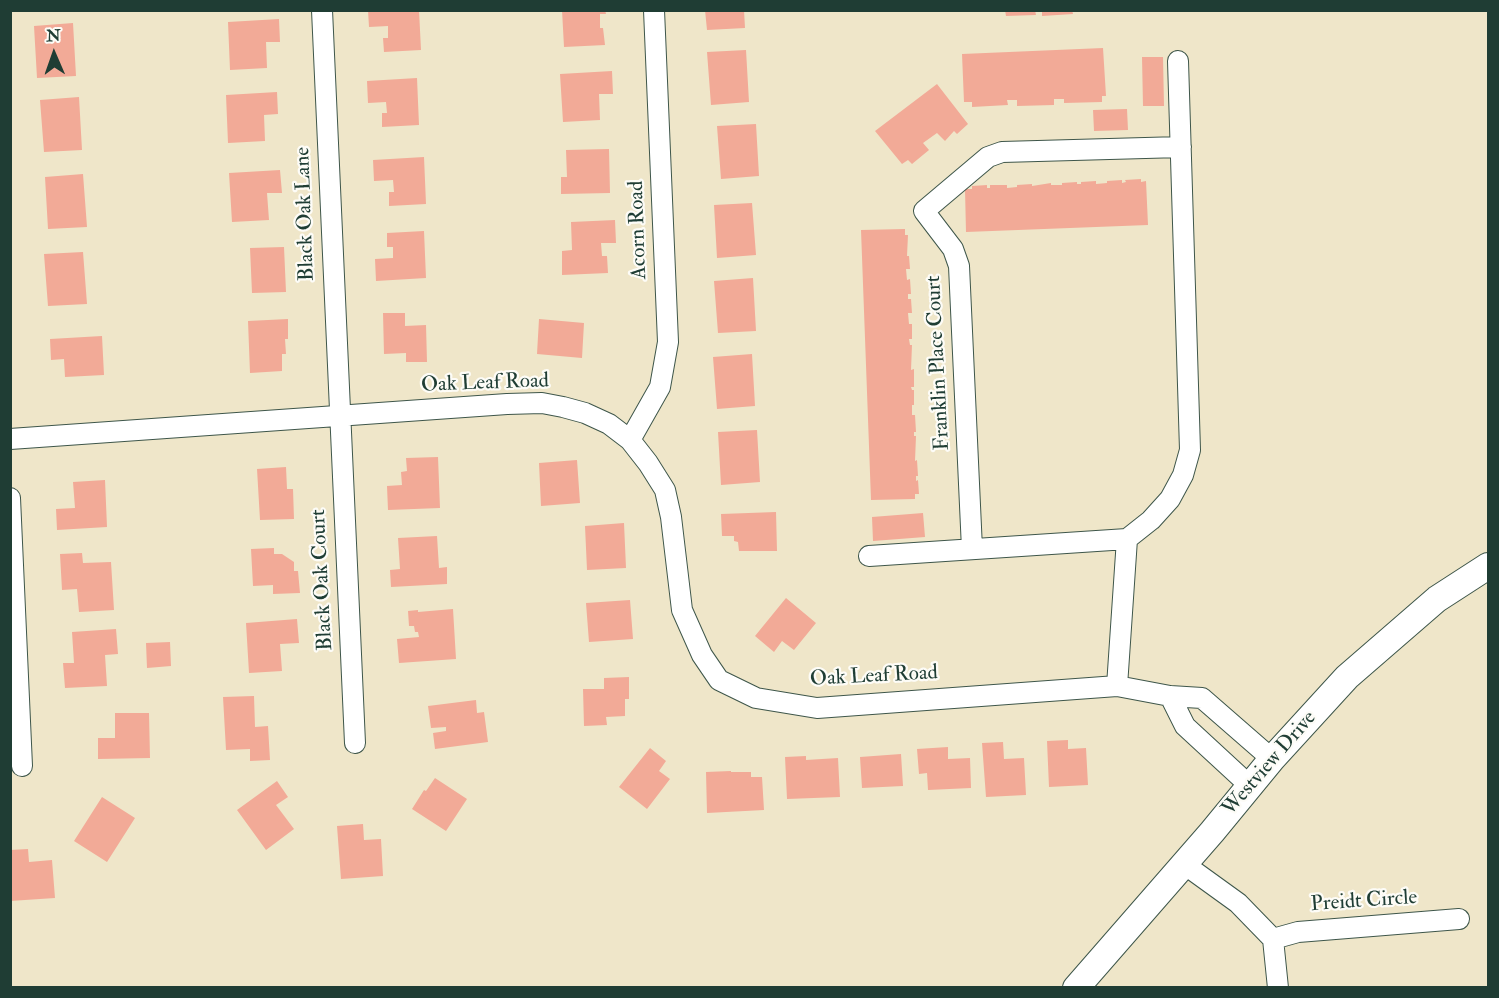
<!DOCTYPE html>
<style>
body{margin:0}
#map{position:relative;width:1499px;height:998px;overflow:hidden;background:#efe6c9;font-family:"IM FELL Double Pica",serif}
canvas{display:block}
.frame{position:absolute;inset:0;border:12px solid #1f3d34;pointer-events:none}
.north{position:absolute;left:24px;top:24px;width:60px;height:60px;-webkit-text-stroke:4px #fdfcf7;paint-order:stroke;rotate:358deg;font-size:16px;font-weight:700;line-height:24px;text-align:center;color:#1f3d34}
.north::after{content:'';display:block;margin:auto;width:21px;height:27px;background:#1f3d34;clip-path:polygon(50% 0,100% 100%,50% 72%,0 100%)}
</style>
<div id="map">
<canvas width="1499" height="998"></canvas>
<div class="frame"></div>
<div class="north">N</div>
</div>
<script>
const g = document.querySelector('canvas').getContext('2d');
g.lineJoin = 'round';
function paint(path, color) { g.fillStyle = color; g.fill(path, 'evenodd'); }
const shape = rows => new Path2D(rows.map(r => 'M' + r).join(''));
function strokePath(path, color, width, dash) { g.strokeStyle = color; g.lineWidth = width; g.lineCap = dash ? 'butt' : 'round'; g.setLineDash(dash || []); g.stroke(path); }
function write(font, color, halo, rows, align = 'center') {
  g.font = font + ' "IM FELL Double Pica",serif'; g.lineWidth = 4.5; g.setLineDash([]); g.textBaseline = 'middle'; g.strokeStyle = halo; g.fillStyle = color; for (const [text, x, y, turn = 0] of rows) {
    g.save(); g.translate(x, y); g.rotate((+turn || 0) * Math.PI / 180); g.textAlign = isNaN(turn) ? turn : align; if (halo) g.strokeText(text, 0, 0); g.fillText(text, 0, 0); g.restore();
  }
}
paint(shape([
 [368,10,419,10,421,50,384,52,383,38,388,38,388,26,369,27],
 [562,10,605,10,606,14,600,14,600,28,603,28,605,45,564,47],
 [705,10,744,10,745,28,707,30],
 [1005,10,1035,10,1036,15,1006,16],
 [1042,10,1072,10,1073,14,1042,16],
 [279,19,280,42,266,42,267,68,230,70,228,22],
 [73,23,76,76,37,78,34,26],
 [1103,48,1106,96,1102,96,1102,102,1064,103,1064,99,1054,99,1054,105,1017,106,1017,100,1007,100,1008,105,972,107,972,102,964,102,962,54],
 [746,50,749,102,711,105,707,52],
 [1142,57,1163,57,1164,106,1143,106],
 [612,71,613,94,599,94,600,120,563,122,560,74],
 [417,78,419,125,382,127,382,113,387,113,386,102,368,103,367,81],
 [937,84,968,124,957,134,954,131,945,141,937,133,923,143,929,150,912,164,908,160,902,164,875,131],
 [277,92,278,114,264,115,265,141,228,143,226,95],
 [79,97,82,150,44,152,40,100],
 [1127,109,1128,130,1094,131,1093,110],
 [756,124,759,176,721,179,717,126],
 [609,149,610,193,561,194,561,177,567,177,566,150],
 [424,157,426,204,389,206,389,192,394,192,393,180,374,181,373,160],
 [280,170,282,193,267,193,269,220,232,222,229,173],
 [83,174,87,227,48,229,45,177],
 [1141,179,1141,182,1146,181,1148,225,966,232,965,189,972,189,972,186,987,185,987,188,990,188,990,185,1007,185,1007,188,1017,187,1017,185,1032,184,1032,186,1051,183,1051,185,1062,185,1062,183,1077,182,1077,184,1081,184,1081,182,1096,181,1096,184,1107,183,1107,181,1122,180,1122,183,1126,182,1125,180],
 [752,203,756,255,717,258,714,205],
 [615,220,616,243,601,243,602,256,607,256,608,273,562,275,562,251,572,250,571,222],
 [905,229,905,235,908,235,907,256,909,256,910,269,906,269,907,280,910,279,911,294,908,294,908,299,911,299,912,313,908,313,909,324,912,324,912,339,909,339,910,345,912,345,911,370,914,369,914,387,911,387,912,390,914,390,914,405,912,405,912,415,915,415,916,432,914,432,914,436,916,436,915,461,917,460,918,476,916,476,916,481,918,480,919,494,915,494,915,499,871,500,861,230],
 [424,231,426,278,376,281,375,259,393,258,393,247,387,247,387,233],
 [284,247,286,292,252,293,250,248],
 [83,252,87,304,48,306,44,254],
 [753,278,756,331,718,333,714,281],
 [383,313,405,313,405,326,426,325,427,362,406,362,406,353,384,354],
 [288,319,288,339,285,339,286,354,282,354,282,371,250,373,248,321],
 [539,319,584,323,582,358,537,354],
 [102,336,104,375,65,377,64,359,51,360,50,339],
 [752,354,755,406,717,409,713,357],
 [757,430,760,482,721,485,718,432],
 [438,457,440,508,388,510,387,486,402,485,401,472,407,471,406,458],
 [577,460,580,503,541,506,539,463],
 [286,467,287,489,293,489,294,519,260,520,257,469],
 [105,480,107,527,57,530,56,509,75,508,73,482],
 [776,512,777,551,739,551,738,542,734,541,734,536,722,536,721,514],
 [923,513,925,537,873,541,872,517],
 [624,523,626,568,587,570,585,526],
 [437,536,439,568,447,567,447,584,391,587,390,570,400,569,398,538],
 [274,548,274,554,282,554,294,562,294,571,298,571,300,593,273,594,273,585,253,586,251,549],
 [82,553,83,563,111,562,114,610,79,612,77,589,62,590,60,554],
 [786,598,816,623,794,650,782,641,774,652,755,636],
 [630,600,633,639,589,642,586,603],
 [453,609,456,659,399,663,397,639,419,637,418,632,415,632,414,626,409,626,408,611,418,610,418,612],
 [297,619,299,643,280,644,282,671,249,673,246,623],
 [116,629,118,654,105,655,107,686,65,688,63,663,74,663,72,632],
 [170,642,171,666,147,668,146,643],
 [629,677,629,699,625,699,625,716,606,717,607,725,584,726,583,689,604,689,604,678],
 [254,696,255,727,268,726,270,760,250,761,250,749,226,750,223,697],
 [476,700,477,713,484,712,488,742,435,749,433,733,446,731,446,727,431,728,428,706],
 [115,713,149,713,150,758,98,759,98,738,115,738],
 [1068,740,1068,749,1086,748,1088,785,1049,787,1047,741],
 [1003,742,1004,759,1024,758,1026,795,986,797,982,743],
 [948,747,948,759,970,758,971,788,928,790,927,773,919,774,917,749],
 [650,748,666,761,659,771,670,779,647,809,619,787],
 [901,754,903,786,862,788,860,757],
 [806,756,806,760,838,758,840,797,787,799,785,757],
 [731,771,731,772,751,772,751,777,762,777,764,810,707,813,706,772],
 [435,778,467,799,446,831,412,809,424,790,426,791],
 [277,781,288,797,276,805,294,829,266,850,237,810],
 [102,797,135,818,107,862,74,841],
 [363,824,364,840,381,839,383,876,341,879,337,826],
 [28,849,29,862,52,860,55,898,10,901,10,850]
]), '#f2aa97');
const minor = shape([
 [322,10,355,743],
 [10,439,507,404,542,403,563,407,585,413,609,424,630,440,648,463,665,490,671,517,682,610,702,655,719,680,756,698,817,708,1117,686,1170,696,1202,698,1272,759],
 [630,440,660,387,668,342,654,10],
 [10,498,22,766],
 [972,549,959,266,953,249,924,211,988,157,1002,152,1181,147],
 [869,556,1127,539],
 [1117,686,1127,539,1151,520,1170,499,1183,475,1190,450,1178,61],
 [1170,696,1185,726,1250,786],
 [1184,864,1238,903,1273,939],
 [1278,988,1273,939,1298,932,1459,919]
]);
const tertiary = shape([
 [1076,988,1212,832,1272,759,1347,677,1437,599,1488,566]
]);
strokePath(minor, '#3e564a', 22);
strokePath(tertiary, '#3e564a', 28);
strokePath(minor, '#fff', 20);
strokePath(tertiary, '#fff', 26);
write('21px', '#1f3d34', '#fdfcf7', [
 ["Black Oak Lane",306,214,-92],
 ["Acorn Road",639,230,-92],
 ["Franklin Place Court",939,363,-93],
 ["Oak Leaf Road",485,384,-2],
 ["Black Oak Court",323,580,-93],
 ["Oak Leaf Road",874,677,-3],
 ["Westview Drive",1270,764,-49],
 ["Preidt Circle",1364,902,-4]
]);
</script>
